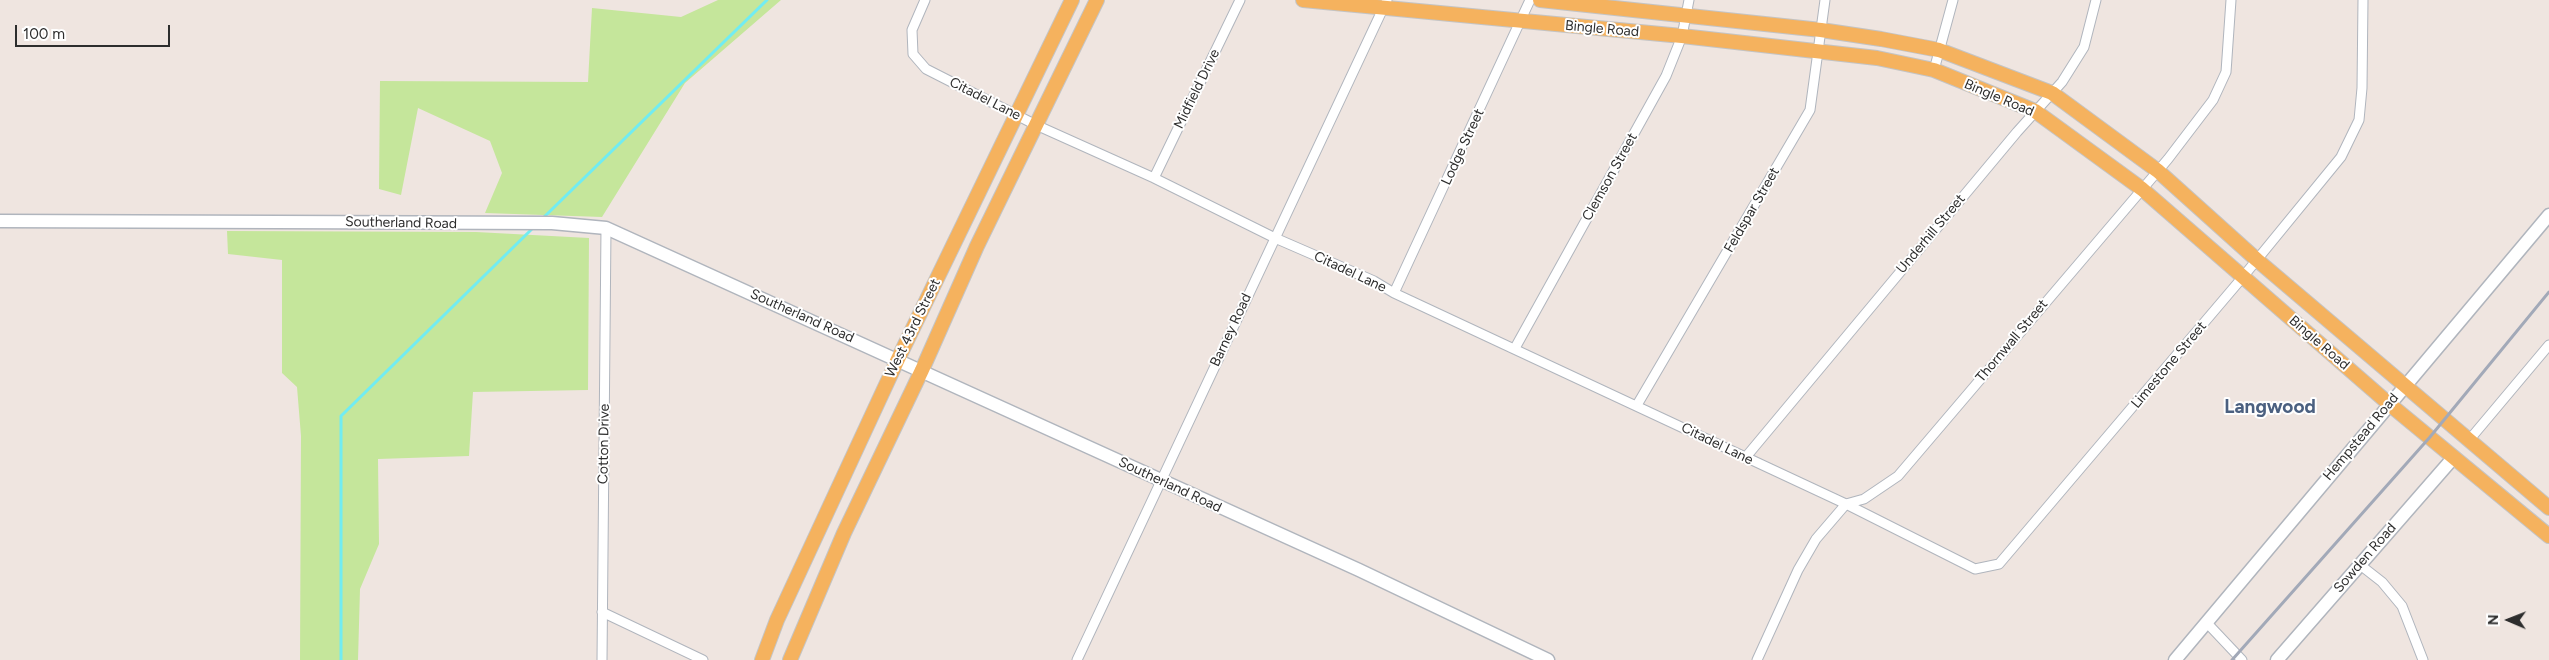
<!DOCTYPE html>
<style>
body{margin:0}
#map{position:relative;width:2549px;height:660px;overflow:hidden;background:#efe5e0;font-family:Figtree,sans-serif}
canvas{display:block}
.north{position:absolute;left:2484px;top:595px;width:50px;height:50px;-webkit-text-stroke:4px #fff;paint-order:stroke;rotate:271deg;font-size:14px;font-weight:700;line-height:20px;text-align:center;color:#2d2d2d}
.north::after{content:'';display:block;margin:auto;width:18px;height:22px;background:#2d2d2d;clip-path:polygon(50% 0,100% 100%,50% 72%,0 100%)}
.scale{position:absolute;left:15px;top:25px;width:155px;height:22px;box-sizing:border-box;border:2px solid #2d2d2d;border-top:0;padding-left:6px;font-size:15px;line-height:18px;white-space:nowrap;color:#2d2d2d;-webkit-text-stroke:4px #fff;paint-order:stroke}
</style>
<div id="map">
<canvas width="2549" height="660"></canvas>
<div class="north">N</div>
<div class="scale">100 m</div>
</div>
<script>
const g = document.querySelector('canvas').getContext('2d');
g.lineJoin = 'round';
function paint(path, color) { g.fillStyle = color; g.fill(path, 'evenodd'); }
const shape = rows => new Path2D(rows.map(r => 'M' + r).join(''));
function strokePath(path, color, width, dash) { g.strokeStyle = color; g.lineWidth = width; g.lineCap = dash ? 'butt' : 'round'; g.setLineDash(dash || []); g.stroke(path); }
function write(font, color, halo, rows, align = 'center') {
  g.font = font + ' Figtree,sans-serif'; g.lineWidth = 4; g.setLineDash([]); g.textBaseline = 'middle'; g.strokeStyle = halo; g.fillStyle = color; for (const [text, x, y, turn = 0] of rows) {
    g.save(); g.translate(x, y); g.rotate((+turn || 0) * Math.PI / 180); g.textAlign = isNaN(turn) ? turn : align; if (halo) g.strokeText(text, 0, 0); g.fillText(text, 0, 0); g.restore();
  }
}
paint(shape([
 [718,0,781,0,685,83,602,217,485,213,502,173,490,141,418,108,401,195,379,189,380,81,588,82,592,8,681,17],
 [227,231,476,232,589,238,588,390,473,392,469,456,378,459,379,544,360,589,358,660,300,660,301,436,297,387,282,373,282,260,228,254]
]), '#c5e69b');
strokePath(shape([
 [542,219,767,0],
 [341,660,341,416,534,227]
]), '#71ecf2', 3);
const street = shape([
 [925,0,912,30,913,54,926,69,1036,125,1154,178,1275,238,1374,281,1394,293,1846,504,1975,569,1999,564,2242,278,2341,157,2359,120,2362,88,2363,0],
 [1934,70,1953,0],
 [1154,178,1240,0],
 [1394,293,1530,0],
 [1515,348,1666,76,1682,36,1689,0],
 [1637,405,1810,110,1825,0],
 [2470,439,2549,345],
 [1745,458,2017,132,2062,82,2084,47,2096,0],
 [2359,564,2382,582,2402,606,2423,660],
 [602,612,703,660],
 [2207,623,2242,660],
 [602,660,606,228],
 [1077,660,1387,0],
 [1757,660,1798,570,1816,539,1846,504,1864,499,1898,476,2168,159,2213,100,2226,72,2231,0]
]);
const secondary = shape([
 [0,221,552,223,606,228,1359,570,1548,660],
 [2175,660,2549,215],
 [2277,660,2454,457]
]);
const primary = shape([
 [1303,0,1682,36,1877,58,1934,70,2035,111,2142,189,2388,403,2549,536],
 [1540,0,1821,30,1881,39,1939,50,2052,93,2158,171,2257,260,2549,508],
 [762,660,777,620,898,359,1072,0],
 [790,660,844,533,922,370,977,246,1097,0]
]);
strokePath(street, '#b0b5bd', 11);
strokePath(secondary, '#b0b5bd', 15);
strokePath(primary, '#c4c4c4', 16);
strokePath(street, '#fff', 9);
strokePath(secondary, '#fff', 12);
strokePath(primary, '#f5b25e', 14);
strokePath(shape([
 [2232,660,2430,437,2549,292]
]), '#a2a9b8', 3);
write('14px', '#2d2d2d', '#fff', [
 ["Bingle Road",1602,29,5],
 ["Midfield Drive",1197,89,-64],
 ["Bingle Road",1999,98,23],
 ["Citadel Lane",985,99,27],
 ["Lodge Street",1463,147,-65],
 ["Clemson Street",1610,177,-61],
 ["Feldspar Street",1752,210,-60],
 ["Southerland Road",401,223,1],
 ["Underhill Street",1931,234,-50],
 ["Citadel Lane",1350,272,25],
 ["Southerland Road",802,316,24],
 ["West 43rd Street",913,328,-64],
 ["Barney Road",1231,330,-65],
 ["Thornwall Street",2012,341,-50],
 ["Bingle Road",2319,343,41],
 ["Limestone Street",2169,365,-50],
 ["Hempstead Road",2361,437,-50],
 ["Cotton Drive",604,444,-89],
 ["Citadel Lane",1717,444,26],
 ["Southerland Road",1170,485,25],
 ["Sowden Road",2365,558,-49]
]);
write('bold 19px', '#4b6080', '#fff', [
 ["Langwood",2270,407]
]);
</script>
